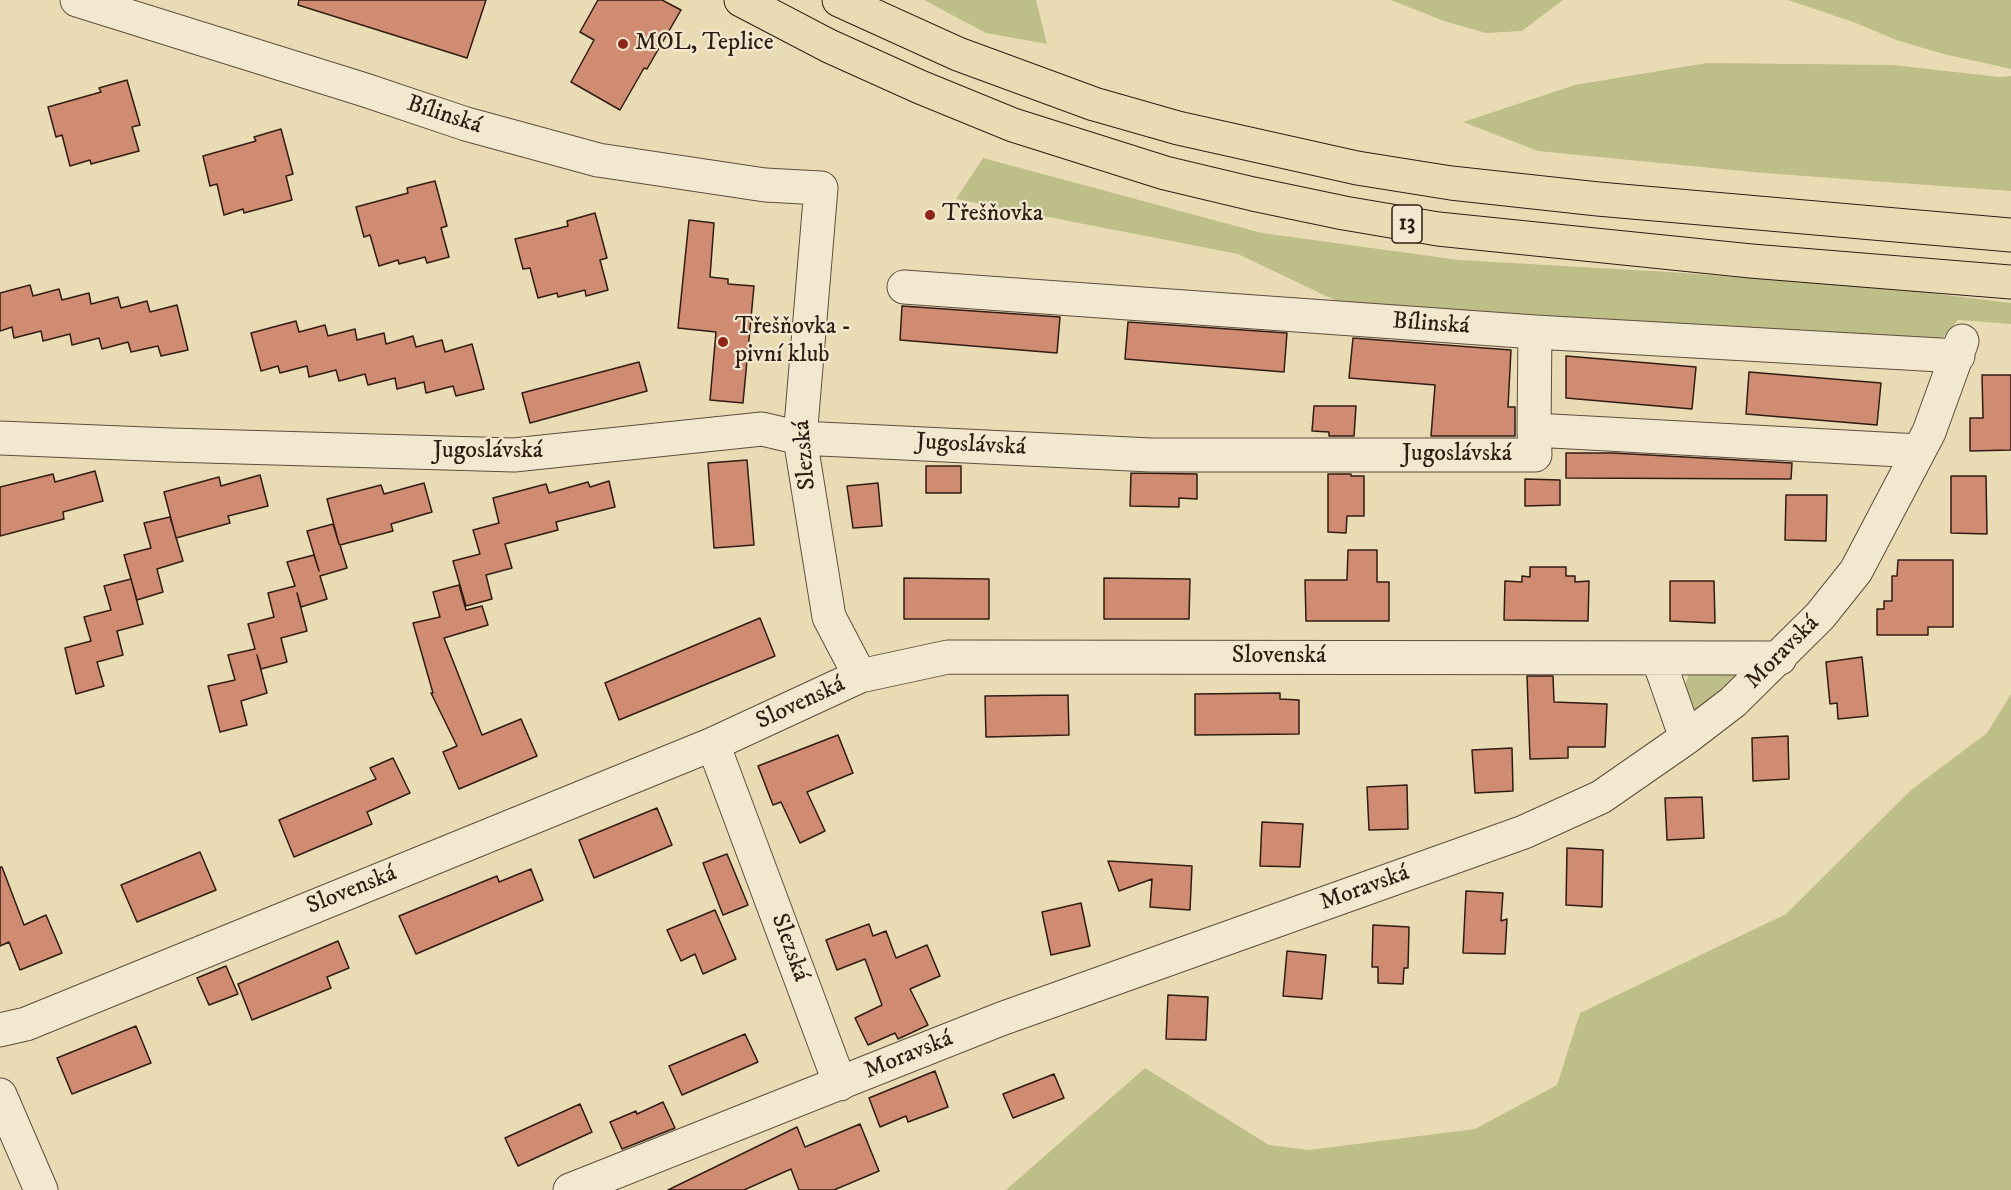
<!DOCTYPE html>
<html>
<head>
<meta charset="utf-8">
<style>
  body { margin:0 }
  canvas { display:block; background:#e9dcb5 }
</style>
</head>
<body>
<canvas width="2011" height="1190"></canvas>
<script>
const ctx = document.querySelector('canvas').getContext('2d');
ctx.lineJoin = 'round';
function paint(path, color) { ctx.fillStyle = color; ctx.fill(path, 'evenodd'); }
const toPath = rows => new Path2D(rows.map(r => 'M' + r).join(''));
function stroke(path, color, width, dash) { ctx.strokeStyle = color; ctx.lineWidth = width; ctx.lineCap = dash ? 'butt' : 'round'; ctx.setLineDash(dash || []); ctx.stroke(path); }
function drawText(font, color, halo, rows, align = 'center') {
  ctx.font = font + ' "IM FELL DW Pica",serif'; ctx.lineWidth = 4.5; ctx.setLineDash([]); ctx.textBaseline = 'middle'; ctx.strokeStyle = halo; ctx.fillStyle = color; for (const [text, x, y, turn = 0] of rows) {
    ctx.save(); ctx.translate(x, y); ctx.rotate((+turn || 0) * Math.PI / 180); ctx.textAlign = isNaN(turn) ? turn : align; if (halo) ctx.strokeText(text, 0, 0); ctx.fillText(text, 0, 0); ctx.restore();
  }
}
paint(toPath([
  [924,0,1036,0,1047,44,986,33],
  [1391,0,1563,0,1522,31,1486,33,1444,21],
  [1788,0,2011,0,2011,69,1944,54,1896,40,1856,23],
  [1707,63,1893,65,1999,77,2011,76,2011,191,1763,173,1538,151,1463,122,1575,85],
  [983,158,1262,233,1459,260,1669,272,1897,289,2011,303,2011,324,1958,320,1933,349,1349,307,1238,254,956,199],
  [1740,672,1704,711,1696,710,1685,701,1684,687,1689,674],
  [2011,694,2011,1190,1006,1190,1145,1068,1269,1145,1309,1150,1475,1129,1557,1085,1580,1013,1786,914,1911,790,1987,733]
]), '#bebe88');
const building = toPath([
  [299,0,486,0,467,58,298,5,299,0],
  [598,0,662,0,681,10,647,69,644,68,620,110,571,82,594,40,580,32,598,0],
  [127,80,140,125,132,127,139,151,91,164,90,160,70,166,62,135,56,137,48,107,101,92,99,88,127,80],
  [281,129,293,174,286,176,292,200,244,213,243,209,224,215,217,184,210,186,203,156,256,141,254,137,281,129],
  [435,181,447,226,441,228,449,257,427,263,425,257,399,264,398,260,379,266,370,235,364,237,356,207,408,193,407,188,435,181],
  [595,213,607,258,600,260,608,290,586,296,585,290,558,297,557,293,538,298,530,268,523,269,515,239,568,226,567,221,595,213],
  [689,220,714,223,710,277,728,279,728,284,754,286,743,403,710,400,716,332,678,328,689,220],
  [30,285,33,296,59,289,62,300,89,293,91,304,118,297,121,308,147,301,150,312,177,305,188,350,161,356,158,346,131,352,128,342,102,349,99,338,72,345,70,334,43,341,41,331,14,338,12,327,0,331,0,293,30,285],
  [902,306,1060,317,1057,353,900,340,902,306],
  [296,321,299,332,325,325,328,336,355,329,357,340,384,333,386,344,413,336,416,347,442,340,445,352,472,344,484,389,456,396,453,386,426,393,424,382,397,389,395,378,368,385,365,374,339,381,336,370,309,377,307,366,280,373,278,366,261,371,251,333,296,321],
  [1128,322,1287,333,1284,372,1125,359,1128,322],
  [1353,338,1511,350,1508,407,1515,407,1515,436,1431,436,1435,385,1349,378,1353,338],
  [1566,356,1696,367,1692,409,1566,398,1566,356],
  [639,362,647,391,530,423,522,393,639,362],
  [1749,372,1881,383,1877,425,1746,414,1749,372],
  [1982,375,2011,375,2011,450,1970,451,1970,418,1983,418,1982,375],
  [1314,406,1356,406,1354,436,1329,436,1329,432,1312,431,1314,406],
  [1566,453,1613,453,1792,463,1791,479,1566,478,1566,453],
  [747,460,754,545,714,548,708,463,747,460],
  [926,466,961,466,961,493,926,493,926,466],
  [95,471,103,501,63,512,64,519,0,536,0,487,53,474,55,482,95,471],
  [1131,473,1197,474,1197,499,1179,498,1179,507,1130,506,1131,473],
  [1328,474,1351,474,1351,476,1364,476,1364,516,1347,516,1346,533,1328,532,1328,474],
  [260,475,268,506,228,516,230,523,176,538,164,492,219,477,221,486,260,475],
  [1951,476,1986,476,1987,534,1951,533,1951,476],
  [1525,479,1560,480,1560,505,1525,506,1525,479],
  [609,481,615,507,556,522,558,530,505,544,512,568,486,575,492,599,466,606,453,561,480,554,473,530,499,523,493,498,546,484,549,493,588,482,590,487,609,481],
  [424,483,432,512,391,524,393,531,340,545,347,568,320,576,327,599,301,607,297,593,307,631,281,638,287,662,261,669,257,655,267,693,241,701,247,725,220,732,208,686,235,680,228,655,255,649,248,624,274,617,268,593,295,586,287,562,314,555,319,571,307,531,333,524,339,544,327,499,381,485,384,494,424,483],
  [878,483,882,526,853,528,847,486,878,483],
  [1786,495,1827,495,1826,541,1785,540,1786,495],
  [170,517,183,561,157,569,163,592,137,600,124,555,151,548,144,523,170,517],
  [1348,550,1377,550,1377,582,1389,582,1389,621,1306,621,1305,580,1347,580,1348,550],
  [1898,560,1953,560,1953,627,1928,627,1928,635,1877,635,1877,609,1884,609,1884,601,1892,601,1892,576,1897,576,1898,560],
  [1530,567,1566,567,1566,576,1575,576,1575,582,1589,581,1588,621,1504,620,1505,581,1522,582,1522,576,1530,577,1530,567],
  [904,578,989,579,989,619,904,619,904,578],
  [1104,578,1190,579,1189,619,1104,619,1104,578],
  [131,579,143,624,117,631,123,655,97,662,104,686,76,694,65,648,91,641,84,617,111,610,104,586,131,579],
  [1670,581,1714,581,1715,623,1670,621,1670,581],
  [459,585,466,610,482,606,488,625,444,638,482,735,521,719,537,756,459,789,443,752,457,746,431,693,433,693,413,623,440,617,433,592,459,585],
  [760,618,775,656,619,720,605,683,760,618],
  [1862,657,1868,716,1838,719,1837,703,1830,704,1826,662,1862,657],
  [1527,676,1553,676,1554,702,1607,704,1605,747,1568,747,1568,758,1530,759,1527,676],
  [1280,693,1280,699,1299,700,1299,734,1195,735,1195,694,1280,693],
  [1068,695,1069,735,986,737,985,696,1068,695],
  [838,735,853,773,807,792,825,831,800,843,781,802,773,805,758,766,838,735],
  [1788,736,1789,779,1753,781,1752,738,1788,736],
  [1512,748,1513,791,1475,793,1472,750,1512,748],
  [393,758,410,793,367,812,372,824,294,857,279,820,376,779,370,768,393,758],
  [1407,785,1408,829,1369,830,1367,787,1407,785],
  [1702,797,1704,838,1667,840,1665,798,1702,797],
  [657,808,672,845,594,878,579,840,657,808],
  [1262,822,1303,824,1300,867,1260,866,1262,822],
  [1567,848,1603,850,1602,907,1566,905,1567,848],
  [200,852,216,890,137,922,121,885,200,852],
  [727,854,748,905,723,915,703,863,727,854],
  [1108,861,1192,866,1190,910,1150,907,1152,879,1119,891,1108,861],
  [0,867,2,867,24,925,46,915,62,953,20,970,9,942,0,946,0,867],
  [531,869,543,900,416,954,399,916,497,876,499,882,531,869],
  [1466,891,1503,893,1501,921,1507,919,1505,954,1463,953,1466,891],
  [1081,903,1090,946,1051,955,1042,912,1081,903],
  [715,910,736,959,703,974,695,954,681,961,667,930,715,910],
  [869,924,873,936,886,931,896,958,927,945,940,976,910,989,928,1025,898,1039,895,1033,868,1045,855,1018,882,1005,865,959,837,970,826,940,869,924],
  [1373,925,1409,927,1408,968,1404,968,1403,984,1378,983,1378,967,1372,967,1373,925],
  [338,941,349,968,327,977,331,988,252,1020,238,984,338,941],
  [1287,951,1326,955,1322,999,1283,996,1287,951],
  [226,966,238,994,209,1005,197,978,226,966],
  [1168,995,1208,997,1206,1040,1166,1039,1168,995],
  [136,1026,151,1063,72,1094,57,1058,136,1026],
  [745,1034,758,1062,682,1095,669,1066,745,1034],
  [935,1071,948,1107,908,1122,906,1116,880,1127,869,1098,935,1071],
  [1054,1074,1064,1098,1013,1118,1003,1094,1054,1074],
  [663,1102,675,1128,622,1149,610,1122,636,1111,637,1114,663,1102],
  [580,1104,592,1132,518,1166,505,1138,580,1104],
  [860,1124,879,1171,834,1190,799,1190,791,1169,744,1190,668,1190,797,1127,805,1147,860,1124]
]);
paint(building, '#d08b73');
stroke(building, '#301c13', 1.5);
const minor = toPath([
  [77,0,365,90,466,124,598,160,765,185,821,188,800,438,829,617,860,676],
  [904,287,1535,332,1958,356],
  [1534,430,1535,332],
  [0,438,171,445,514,455,762,429,800,438,1151,455,1535,455,1534,430,1919,451],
  [1658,658,1686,738],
  [713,744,840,1084],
  [0,1030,26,1024,713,744,860,676,948,657,1780,658],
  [0,1095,41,1190],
  [570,1190,1001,1019,1524,832,1601,797,1686,738,1733,702,1820,616,1856,571,1929,432,1962,341]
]);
const trunk = toPath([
  [741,0,829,46,920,87,1013,125,1165,173,1253,194,1344,213,1438,229,1751,261,2011,282],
  [839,0,958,54,1094,104,1178,128,1357,168,1451,183,1598,199,2011,235]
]);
stroke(minor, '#5e4c3c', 35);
stroke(trunk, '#301c13', 35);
stroke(minor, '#f1e8cf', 33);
stroke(trunk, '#e9dcb5', 33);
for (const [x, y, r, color] of [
  [623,44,6,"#8f2418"],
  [930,215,6,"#8f2418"],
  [723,342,6,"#8f2418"]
]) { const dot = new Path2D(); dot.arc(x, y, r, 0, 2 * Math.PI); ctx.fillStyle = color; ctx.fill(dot); stroke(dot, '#f1e8cf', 2); }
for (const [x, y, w] of [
  [1407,224,30]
]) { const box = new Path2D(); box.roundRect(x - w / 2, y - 19, w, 38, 4.5); ctx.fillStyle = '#f1e8cf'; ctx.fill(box); stroke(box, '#301c13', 1.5); }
drawText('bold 22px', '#301c13', null, [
  ["13",1407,224]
]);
drawText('24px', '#301c13', '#f1e8cf', [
  ["MOL, Teplice",635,44],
  ["Třešňovka",942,215],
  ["Třešňovka -",735,328],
  ["pivní klub",735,356]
], 'left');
drawText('24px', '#301c13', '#f1e8cf', [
  ["Bílinská",444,116,18],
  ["Bílinská",1431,325,4],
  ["Jugoslávská",971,446,3],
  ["Jugoslávská",488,452],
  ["Slezská",806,455,-95],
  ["Jugoslávská",1457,455],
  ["Moravská",1783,653,-45],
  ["Slovenská",1279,657],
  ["Slovenská",801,704,-25],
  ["Moravská",1365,889,-20],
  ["Slovenská",352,891,-22],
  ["Slezská",789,948,70],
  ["Moravská",909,1056,-22]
]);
</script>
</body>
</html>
